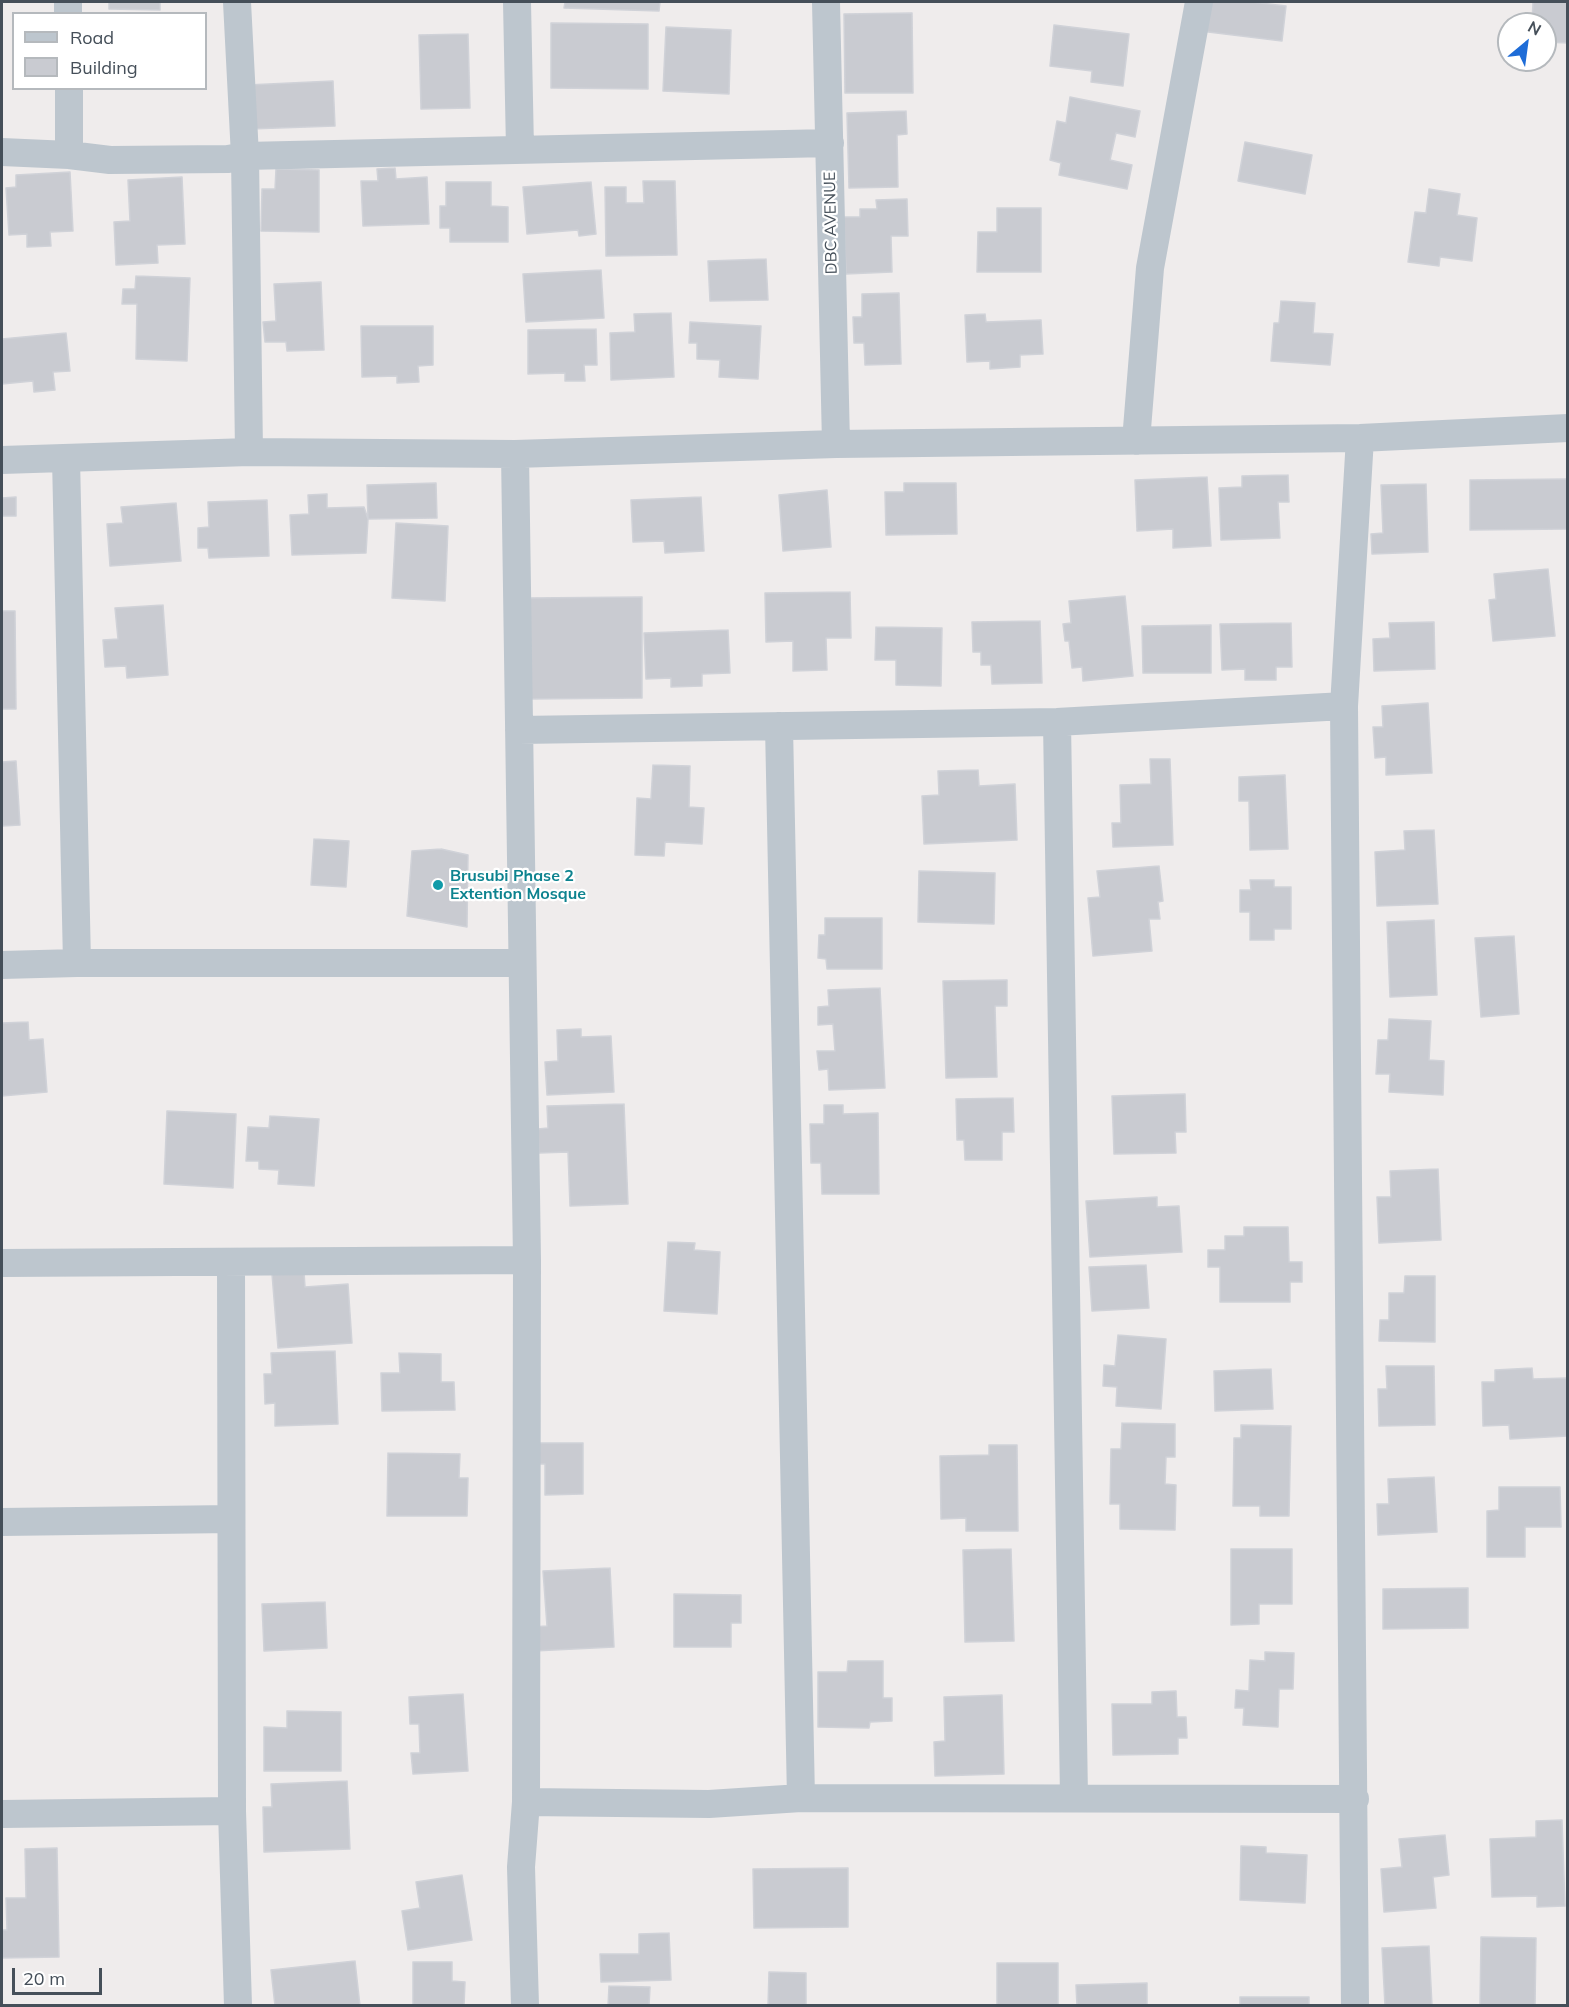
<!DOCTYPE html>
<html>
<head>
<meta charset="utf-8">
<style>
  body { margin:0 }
  #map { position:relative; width:1569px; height:2007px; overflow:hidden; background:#efecec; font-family:Mulish,sans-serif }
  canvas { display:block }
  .frame { position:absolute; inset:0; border:3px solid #454f59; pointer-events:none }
  .legend { position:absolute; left:12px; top:12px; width:195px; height:78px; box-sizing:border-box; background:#fff; border:2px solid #b5b9bd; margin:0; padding:8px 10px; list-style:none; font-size:18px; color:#454f59 }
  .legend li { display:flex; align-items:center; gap:12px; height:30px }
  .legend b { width:30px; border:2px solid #b5b9bd }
  .north { position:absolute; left:1497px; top:12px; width:60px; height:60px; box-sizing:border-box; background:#fff; border:2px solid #b5b9bd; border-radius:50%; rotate:29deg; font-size:16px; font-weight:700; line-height:24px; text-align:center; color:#454f59 }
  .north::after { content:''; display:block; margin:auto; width:21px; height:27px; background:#1e6cd7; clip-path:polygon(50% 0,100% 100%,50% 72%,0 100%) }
  .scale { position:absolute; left:12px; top:1968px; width:90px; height:27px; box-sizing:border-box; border:3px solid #454f59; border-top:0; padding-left:8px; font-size:18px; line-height:21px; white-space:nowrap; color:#454f59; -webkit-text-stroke:4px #fff; paint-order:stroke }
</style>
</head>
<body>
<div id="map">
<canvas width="1569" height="2007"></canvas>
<div class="frame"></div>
<ul class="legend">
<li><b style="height:8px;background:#bdc6ce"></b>Road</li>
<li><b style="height:16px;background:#c9cbd1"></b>Building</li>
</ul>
<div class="north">N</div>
<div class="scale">20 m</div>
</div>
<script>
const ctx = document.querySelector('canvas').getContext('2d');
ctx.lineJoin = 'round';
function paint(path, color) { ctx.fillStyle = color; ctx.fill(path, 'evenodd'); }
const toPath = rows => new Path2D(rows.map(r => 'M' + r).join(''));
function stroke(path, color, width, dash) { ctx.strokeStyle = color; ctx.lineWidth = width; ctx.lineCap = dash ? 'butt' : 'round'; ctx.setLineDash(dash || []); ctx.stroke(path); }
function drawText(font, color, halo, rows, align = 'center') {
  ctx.font = font + ' Mulish,sans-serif'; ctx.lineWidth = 4.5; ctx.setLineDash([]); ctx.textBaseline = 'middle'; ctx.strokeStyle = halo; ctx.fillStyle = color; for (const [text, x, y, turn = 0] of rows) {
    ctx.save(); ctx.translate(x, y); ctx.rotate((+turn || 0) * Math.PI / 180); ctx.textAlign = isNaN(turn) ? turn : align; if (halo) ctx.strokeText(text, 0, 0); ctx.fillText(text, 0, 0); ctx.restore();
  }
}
const building = toPath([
  [109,2,160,2,160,10,109,9,109,2],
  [565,2,660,2,659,11,564,8,565,2],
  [1204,2,1252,2,1286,6,1282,41,1200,31,1204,2],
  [1533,2,1568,2,1568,43,1545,42,1545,24,1532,24,1533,2],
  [912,13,913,93,845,93,844,14,912,13],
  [551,23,648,24,648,89,551,88,551,23],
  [1054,25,1129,34,1123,86,1091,82,1092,71,1050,66,1054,25],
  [666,27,731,30,729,94,663,91,666,27],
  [468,34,470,108,421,109,419,35,468,34],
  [333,81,335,126,250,129,247,85,333,81],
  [1070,97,1140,111,1135,137,1116,133,1110,160,1132,165,1127,189,1059,175,1061,163,1050,160,1057,121,1066,123,1070,97],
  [906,111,907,134,897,135,898,187,849,188,847,113,906,111],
  [1245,142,1312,155,1305,194,1238,181,1245,142],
  [395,168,396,179,427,177,429,224,363,226,361,181,378,181,377,169,395,168],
  [276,169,319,170,319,232,261,231,262,189,275,189,276,169],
  [70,172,73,231,50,232,51,246,27,247,27,234,9,235,6,188,16,187,16,175,70,172],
  [182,177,185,244,157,245,158,263,116,265,114,222,130,221,128,180,182,177],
  [643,181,675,181,677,255,606,256,605,187,626,187,626,203,644,203,643,181],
  [446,182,491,182,491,206,508,207,508,242,450,242,450,228,440,228,440,206,446,206,446,182],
  [591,182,596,234,579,236,578,230,527,234,523,187,591,182],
  [1429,189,1460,194,1457,215,1477,218,1472,261,1440,257,1439,266,1408,262,1415,212,1426,213,1429,189],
  [907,199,908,236,891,236,892,272,846,274,844,217,860,217,860,209,877,209,876,200,907,199],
  [997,208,1041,208,1041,272,977,272,978,232,997,232,997,208],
  [766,259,768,300,710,301,708,261,766,259],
  [601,270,604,318,526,322,523,274,601,270],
  [136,276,190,278,187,361,136,359,137,304,122,304,123,289,135,289,136,276],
  [321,282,324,350,287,351,286,342,265,342,263,322,276,321,274,284,321,282],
  [899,293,901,364,865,365,864,343,854,343,853,317,862,317,862,294,899,293],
  [1281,301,1315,303,1313,333,1333,334,1330,365,1271,361,1274,323,1279,323,1281,301],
  [671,313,674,377,611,380,610,333,635,332,634,314,671,313],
  [985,314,986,322,1041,320,1043,354,1020,355,1020,367,990,369,990,361,967,362,965,315,985,314],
  [690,322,761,326,758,379,719,377,720,360,697,359,697,343,689,343,690,322],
  [361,326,433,326,433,365,418,366,419,382,397,383,397,376,362,377,361,326],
  [596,329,597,365,584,365,585,381,565,381,565,373,528,374,528,330,596,329],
  [66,333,70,371,53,372,55,390,34,392,33,381,2,384,2,339,66,333],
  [1288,475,1289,502,1278,502,1280,538,1221,540,1219,488,1242,487,1242,476,1288,475],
  [1207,477,1211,546,1173,548,1173,529,1137,531,1135,480,1207,477],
  [1568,479,1568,529,1470,530,1470,480,1568,479],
  [436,483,437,518,368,519,367,485,436,483],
  [904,483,956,483,957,534,886,535,885,492,904,492,904,483],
  [1426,484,1428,552,1372,554,1371,534,1383,533,1381,485,1426,484],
  [827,490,831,547,783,551,779,495,827,490],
  [327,494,327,508,364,507,368,519,366,553,292,555,290,515,309,514,308,495,327,494],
  [16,497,16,516,2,516,2,498,16,497],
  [701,497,704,551,665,553,664,541,633,542,631,500,701,497],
  [267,500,269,556,209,558,208,548,198,548,198,528,209,527,208,502,267,500],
  [176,503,181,561,110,566,107,524,123,523,121,507,176,503],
  [396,523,448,526,445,601,392,598,396,523],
  [1548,569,1555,636,1493,641,1489,600,1496,599,1494,574,1548,569],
  [850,592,851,638,826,638,827,670,793,671,793,641,766,642,765,593,850,592],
  [1125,596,1133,676,1083,681,1082,667,1072,668,1069,641,1065,641,1063,624,1071,623,1069,601,1125,596],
  [642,597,642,698,529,699,528,598,642,597],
  [163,605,168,675,127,678,126,666,105,667,103,640,118,639,115,608,163,605],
  [2,611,15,611,16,709,2,709,2,611],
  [1040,621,1042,683,992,684,991,665,981,665,981,652,973,652,972,622,1040,621],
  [1434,622,1435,669,1374,671,1373,639,1390,638,1389,623,1434,622],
  [1291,623,1292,667,1276,667,1276,680,1245,680,1245,669,1222,670,1220,624,1291,623],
  [1211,625,1211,673,1143,673,1142,626,1211,625],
  [876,627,942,628,941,686,896,685,896,660,875,660,876,627],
  [728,630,730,673,702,674,702,686,671,687,671,678,646,679,644,633,728,630],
  [1428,703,1432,773,1386,775,1386,757,1375,758,1373,727,1383,727,1382,706,1428,703],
  [1150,759,1170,759,1173,845,1113,847,1112,823,1121,823,1120,785,1151,784,1150,759],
  [16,761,20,825,2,826,2,762,16,761],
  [653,765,690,766,689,807,704,808,702,844,665,842,664,856,635,855,637,798,651,799,653,765],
  [978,770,979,786,1015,784,1017,840,924,844,922,796,939,795,938,771,978,770],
  [1285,775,1288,849,1250,850,1249,801,1239,801,1239,777,1285,775],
  [1434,830,1438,904,1377,906,1375,852,1405,850,1404,831,1434,830],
  [314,839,349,841,346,887,311,885,314,839],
  [441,849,468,855,467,927,407,916,412,851,441,849],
  [1159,866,1163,901,1158,902,1160,919,1149,919,1152,951,1093,956,1088,898,1100,897,1097,871,1159,866],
  [919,871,995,873,994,924,918,922,919,871],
  [1250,880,1274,880,1274,887,1291,887,1291,929,1274,929,1274,940,1250,940,1250,912,1240,912,1240,890,1251,890,1250,880],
  [825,918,882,918,882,969,827,969,826,959,818,958,819,935,825,935,825,918],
  [1434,920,1437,995,1390,997,1387,922,1434,920],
  [1514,936,1519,1014,1481,1017,1475,938,1514,936],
  [1007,980,1007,1006,995,1006,997,1077,946,1078,943,981,1007,980],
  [880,988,885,1088,829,1090,828,1069,819,1070,817,1051,835,1051,833,1024,818,1025,818,1007,829,1006,828,990,880,988],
  [1389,1019,1431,1021,1429,1060,1444,1061,1443,1095,1389,1092,1390,1074,1376,1074,1378,1040,1388,1040,1389,1019],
  [28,1022,29,1040,43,1039,47,1092,2,1096,2,1023,28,1022],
  [581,1029,581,1037,611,1036,614,1092,547,1095,545,1062,558,1061,557,1030,581,1029],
  [1185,1094,1186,1132,1175,1132,1176,1153,1114,1154,1112,1096,1185,1094],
  [1013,1098,1014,1132,1002,1132,1002,1160,965,1160,964,1140,957,1140,956,1099,1013,1098],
  [624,1104,628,1204,570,1206,568,1152,539,1153,538,1129,548,1128,547,1106,624,1104],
  [824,1105,843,1105,843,1114,878,1113,879,1194,822,1194,821,1163,811,1163,810,1124,824,1124,824,1105],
  [167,1111,236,1114,233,1188,164,1184,167,1111],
  [270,1116,319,1119,314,1186,278,1184,279,1170,259,1169,259,1161,246,1161,248,1127,269,1128,270,1116],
  [1438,1169,1441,1240,1379,1243,1377,1197,1391,1197,1390,1171,1438,1169],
  [1157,1197,1157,1207,1179,1206,1182,1252,1090,1257,1086,1201,1157,1197],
  [1244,1227,1288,1227,1289,1262,1302,1262,1302,1282,1290,1282,1290,1302,1220,1302,1220,1267,1208,1267,1208,1250,1225,1250,1225,1236,1244,1236,1244,1227],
  [668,1242,695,1243,694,1250,720,1252,717,1314,664,1311,668,1242],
  [1146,1265,1149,1308,1092,1311,1089,1267,1146,1265],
  [304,1272,305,1287,348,1284,352,1343,278,1348,272,1274,304,1272],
  [1405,1276,1435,1276,1435,1342,1379,1341,1380,1320,1389,1320,1389,1293,1404,1293,1405,1276],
  [1118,1335,1166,1339,1161,1409,1116,1406,1117,1387,1103,1386,1104,1365,1115,1366,1118,1335],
  [335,1351,338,1424,275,1426,275,1403,265,1404,264,1374,272,1374,271,1353,335,1351],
  [399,1353,441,1354,441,1382,454,1382,455,1410,382,1411,381,1373,400,1373,399,1353],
  [1386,1366,1434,1366,1435,1425,1379,1426,1378,1389,1387,1389,1386,1366],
  [1532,1368,1533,1379,1567,1378,1568,1436,1510,1439,1509,1425,1483,1426,1482,1382,1495,1382,1495,1370,1532,1368],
  [1271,1369,1273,1409,1215,1411,1214,1371,1271,1369],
  [1122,1423,1175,1424,1175,1457,1166,1457,1165,1484,1176,1485,1175,1530,1120,1529,1120,1504,1110,1504,1111,1449,1121,1449,1122,1423],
  [1241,1425,1291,1426,1289,1516,1260,1516,1260,1506,1233,1506,1234,1438,1241,1438,1241,1425],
  [534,1443,583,1443,583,1494,545,1495,545,1464,535,1464,534,1443],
  [989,1445,1017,1445,1018,1531,966,1531,966,1518,941,1519,940,1456,989,1455,989,1445],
  [388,1453,460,1454,459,1478,468,1478,467,1516,387,1516,388,1453],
  [1434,1477,1437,1532,1378,1535,1377,1504,1389,1504,1388,1479,1434,1477],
  [1499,1487,1560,1487,1561,1527,1525,1527,1525,1557,1487,1557,1487,1511,1499,1510,1499,1487],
  [1011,1549,1014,1641,965,1642,963,1550,1011,1549],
  [1231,1549,1292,1549,1292,1604,1259,1604,1259,1624,1231,1625,1231,1549],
  [610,1568,614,1647,534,1651,532,1627,547,1626,543,1571,610,1568],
  [1468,1588,1468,1628,1383,1629,1383,1589,1468,1588],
  [674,1594,741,1595,741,1623,731,1623,731,1647,674,1647,674,1594],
  [325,1602,327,1648,264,1651,262,1604,325,1602],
  [1265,1652,1294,1653,1293,1689,1279,1689,1278,1727,1243,1725,1244,1708,1235,1708,1236,1690,1249,1691,1250,1660,1265,1661,1265,1652],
  [848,1661,883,1661,883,1698,892,1698,892,1721,870,1722,869,1728,818,1727,818,1672,847,1672,848,1661],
  [1176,1691,1177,1717,1186,1717,1187,1738,1178,1738,1178,1754,1113,1755,1112,1704,1152,1704,1152,1692,1176,1691],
  [463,1694,468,1771,413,1774,411,1753,420,1753,419,1724,410,1724,409,1697,463,1694],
  [1002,1695,1004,1774,935,1776,934,1742,945,1741,944,1697,1002,1695],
  [287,1711,341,1712,341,1771,264,1771,264,1727,287,1728,287,1711],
  [347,1781,350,1849,264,1852,263,1807,272,1807,271,1784,347,1781],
  [1562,1820,1565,1906,1537,1907,1537,1896,1492,1897,1490,1839,1536,1837,1536,1821,1562,1820],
  [1445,1835,1449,1875,1433,1877,1436,1908,1384,1912,1381,1869,1402,1867,1399,1839,1445,1835],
  [1241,1846,1266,1847,1266,1853,1307,1855,1305,1903,1240,1900,1241,1846],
  [57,1848,59,1957,2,1958,2,1930,7,1930,6,1898,26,1898,25,1849,57,1848],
  [848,1868,848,1927,754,1928,753,1869,848,1868],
  [462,1875,472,1940,408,1950,402,1911,420,1908,416,1882,462,1875],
  [669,1933,671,1980,601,1982,600,1954,639,1954,639,1934,669,1933],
  [1481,1937,1536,1938,1535,2006,1480,2006,1481,1937],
  [1429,1946,1432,2006,1385,2006,1382,1948,1429,1946],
  [355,1961,360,2006,275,2006,271,1970,355,1961],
  [413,1962,452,1962,452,1981,465,1982,464,2006,413,2006,413,1962],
  [997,1963,1058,1963,1058,2006,997,2006,997,1963],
  [769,1972,806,1973,806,2006,768,2006,769,1972],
  [1147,1983,1147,2006,1077,2006,1076,1985,1147,1983],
  [609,1986,650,1987,649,2006,608,2006,609,1986],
  [1240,1997,1309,1997,1309,2006,1240,2006,1240,1997]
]);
paint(building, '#c9cbd1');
stroke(building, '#d0d2d8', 1.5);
stroke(toPath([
  [68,2,68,14],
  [237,2,245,156,249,452],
  [517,2,520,149],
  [826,2,836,444],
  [69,88,69,155],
  [2,152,69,155,110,160,228,159,245,156,830,143],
  [1136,441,1150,268,1199,2],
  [515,454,527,1260,526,1802,521,1867,525,2006],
  [66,458,77,963],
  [2,460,249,452,515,454,836,444,1360,438,1568,428],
  [1057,722,1074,1797],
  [779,726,801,1798],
  [519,730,1057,722,1344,706],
  [2,965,77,963,521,963],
  [231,1262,232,1811,238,2006],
  [2,1263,527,1260],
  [2,1522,231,1519],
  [526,1802,709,1804,801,1798,1355,1799],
  [2,1814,232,1811],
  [1355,2006,1344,706,1360,438]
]), '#bdc6ce', 28);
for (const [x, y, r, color] of [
  [438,885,6,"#0f9aa8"]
]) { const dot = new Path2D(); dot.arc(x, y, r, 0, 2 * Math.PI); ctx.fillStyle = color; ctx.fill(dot); stroke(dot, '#fff', 2); }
drawText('16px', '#454f59', '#fff', [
  ["DBC AVENUE",831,223,-91]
]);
drawText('bold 16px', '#0d838f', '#fff', [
  ["Brusubi Phase 2",450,876],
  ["Extention Mosque",450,894]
], 'left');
</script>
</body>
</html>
